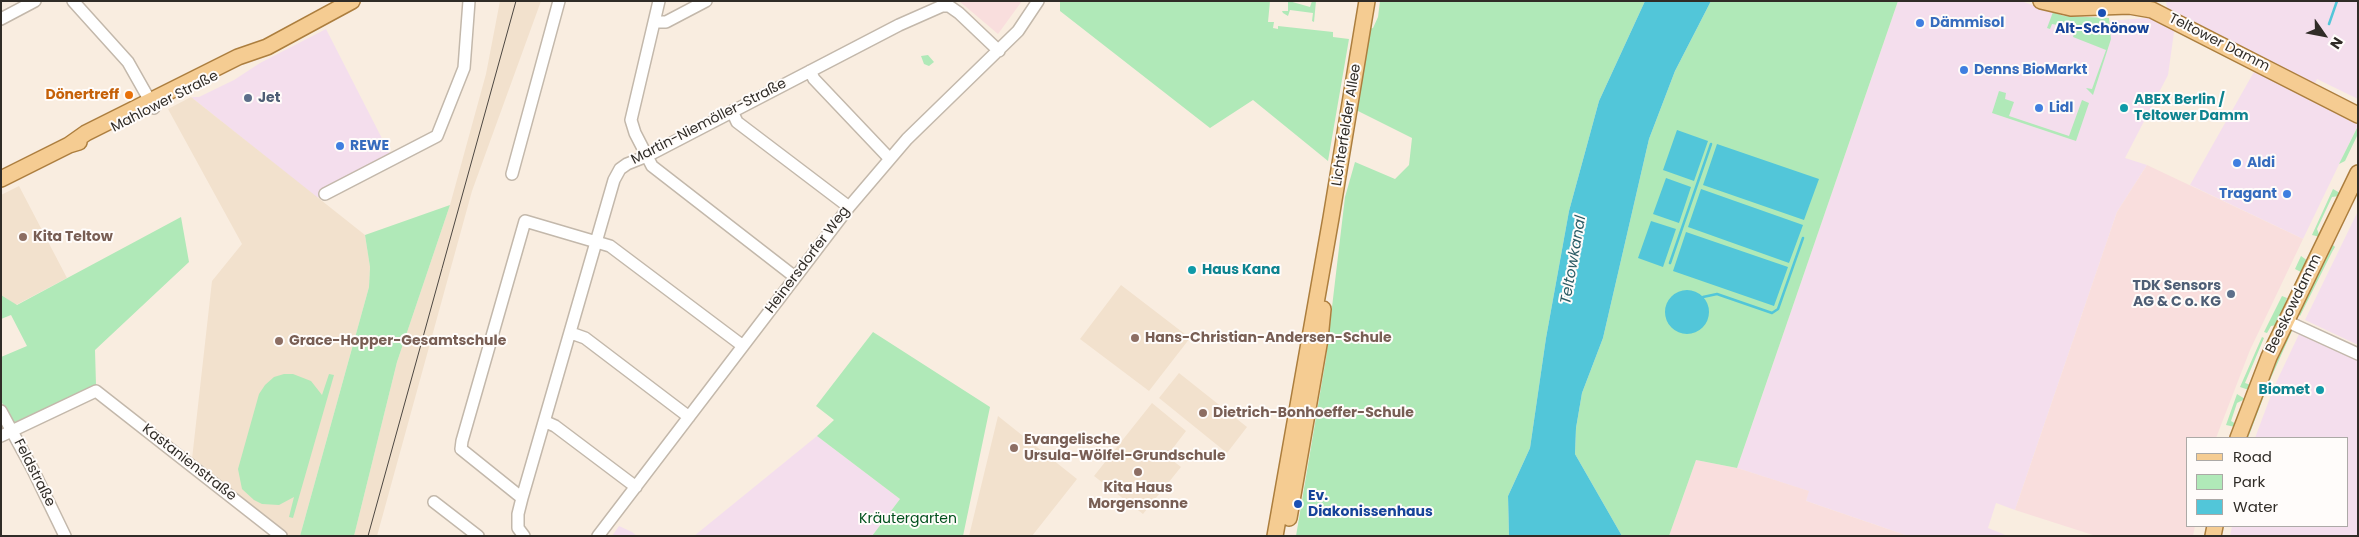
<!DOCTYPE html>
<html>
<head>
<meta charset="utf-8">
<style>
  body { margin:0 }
  #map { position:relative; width:2359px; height:537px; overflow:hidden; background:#f9ede0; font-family:Poppins,sans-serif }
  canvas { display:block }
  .frame { position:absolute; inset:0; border:2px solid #302c27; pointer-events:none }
  .legend { position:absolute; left:2186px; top:437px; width:162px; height:90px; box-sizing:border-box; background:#fffcfa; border:1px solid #aca9a6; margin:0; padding:6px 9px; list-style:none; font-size:15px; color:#302c27 }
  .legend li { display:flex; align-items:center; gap:10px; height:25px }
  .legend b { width:25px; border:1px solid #aca9a6 }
  .north { position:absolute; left:2299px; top:10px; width:50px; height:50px; -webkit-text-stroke:4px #fffcfa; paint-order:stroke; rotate:123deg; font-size:14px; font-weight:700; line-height:20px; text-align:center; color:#302c27 }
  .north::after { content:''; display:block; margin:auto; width:18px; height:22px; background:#302c27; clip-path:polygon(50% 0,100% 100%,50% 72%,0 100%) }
</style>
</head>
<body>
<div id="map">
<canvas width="2359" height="537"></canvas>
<div class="frame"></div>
<ul class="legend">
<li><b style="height:6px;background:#f5cc92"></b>Road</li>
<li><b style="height:14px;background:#b0e9b8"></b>Park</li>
<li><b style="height:14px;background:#52c6d9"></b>Water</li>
</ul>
<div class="north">N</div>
</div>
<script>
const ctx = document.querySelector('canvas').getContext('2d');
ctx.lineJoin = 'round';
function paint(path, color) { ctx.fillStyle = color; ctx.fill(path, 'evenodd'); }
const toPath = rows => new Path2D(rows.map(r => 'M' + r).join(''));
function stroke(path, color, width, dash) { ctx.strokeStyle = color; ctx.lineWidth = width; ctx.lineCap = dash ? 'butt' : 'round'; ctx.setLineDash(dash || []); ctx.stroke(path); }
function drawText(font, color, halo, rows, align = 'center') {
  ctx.font = font + ' Poppins,sans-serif'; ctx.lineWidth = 4; ctx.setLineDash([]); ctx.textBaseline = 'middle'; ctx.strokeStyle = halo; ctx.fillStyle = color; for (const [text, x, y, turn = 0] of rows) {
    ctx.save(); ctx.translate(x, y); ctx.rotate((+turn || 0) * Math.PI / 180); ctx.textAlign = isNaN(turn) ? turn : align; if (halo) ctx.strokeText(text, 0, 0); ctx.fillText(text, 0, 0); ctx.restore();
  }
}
paint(toPath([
  [1898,1,2021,1,2064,16,2109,21,2158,17,2175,25,2168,75,2125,158,2147,165,2117,212,2015,510,1996,503,1988,528,2008,536,1908,536,1806,501,1808,491,1737,468],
  [2166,1,2358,1,2358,99,2317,79,2315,84,2196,24,2167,8],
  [326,29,393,160,317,198,191,97,199,97,234,80,260,63],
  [2255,70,2358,125,2303,239,2190,185],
  [2358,211,2358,345,2305,320],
  [2300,332,2358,360,2358,536,2230,536,2232,526,2348,526,2348,438,2255,438,2274,387],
  [817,436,900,499,872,536,694,536],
  [619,526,632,532,637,536,612,536]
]), '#f4deed');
paint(toPath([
  [959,1,1022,1,998,34],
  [2147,165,2303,239,2250,350,2216,438,2188,438,2188,526,2195,526,2193,536,2096,536,2015,510,2117,212],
  [1696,460,1737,468,1809,491,1806,501,1908,536,1669,536]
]), '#f9dedd');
paint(toPath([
  [500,1,541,1,472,191,377,536,354,536,397,362,450,205,486,74],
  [191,97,365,235,370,267,369,287,300,536,286,536,192,459,212,281,242,244,168,109],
  [19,186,67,278,16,305,1,295,1,195],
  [1121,285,1190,338,1149,391,1080,339],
  [1179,373,1247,427,1227,453,1159,398],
  [1152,403,1186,431,1167,456,1181,467,1143,514,1094,476],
  [998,416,1077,479,1032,536,969,536]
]), '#f2e1cd');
paint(toPath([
  [1060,1,1270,1,1268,22,1274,22,1273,28,1278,29,1278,26,1333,32,1333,37,1349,39,1328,161,1253,100,1210,128,1060,11],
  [1286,1,1289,1,1310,7,1312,1,1316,1,1314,22,1312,21,1313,13,1290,10,1288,16,1283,13,1282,11,1288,11,1288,2],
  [1380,1,1645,1,1599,101,1569,211,1546,338,1530,448,1508,496,1509,536,1296,536,1326,358,1345,197,1355,162,1395,179,1409,165,1412,138,1356,110,1369,29,1373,28,1378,17],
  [1711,1,1898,1,1737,468,1696,460,1669,536,1622,536,1575,454,1576,428,1582,393,1603,338,1649,139,1675,71],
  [2053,12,2064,16,2109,18,2111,39,2093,95,2086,88,2092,89,2106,50,2073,37,2075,31,2061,26,2059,32,2056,31,2058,25,2052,24,2050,29,2047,28],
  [928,55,934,62,929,66,924,64,921,56],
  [1999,91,2006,93,2005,99,2014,102,2009,116,2069,136,2082,100,2089,103,2076,141,1992,113],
  [2358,126,2357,136,2345,161,2339,164],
  [2333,189,2340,193,2339,196,2332,197,2317,229,2320,237,2312,235],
  [450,205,397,362,354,536,300,536,369,287,370,267,365,235],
  [181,217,189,262,95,350,96,385,13,423,1,401,1,357,27,346,11,315,1,319,1,295,17,305],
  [2333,245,2335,247,2332,252,2300,316,2297,312,2301,310,2318,275,2317,270],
  [2301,256,2308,261,2301,272,2295,269],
  [2282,296,2287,298,2278,325,2271,326,2267,333,2264,332],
  [2292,331,2270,380,2248,438,2243,438,2248,436,2266,386,2286,340,2285,336,2287,332],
  [873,332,990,407,963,536,872,536,900,499,817,436,834,420,816,406],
  [2262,337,2264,338,2245,383,2251,385,2249,390,2240,387],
  [284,374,293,374,311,381,322,395,329,374,334,375,293,518,289,517,294,497,279,505,262,504,254,500,242,489,238,469,259,394,265,385,274,377],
  [2237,394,2245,399,2237,403,2231,421,2236,424,2235,427,2226,425]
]), '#b0e9b8');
paint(toPath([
  [1645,1,1711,1,1675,71,1649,139,1603,338,1582,393,1576,428,1575,454,1622,536,1509,536,1508,496,1530,448,1546,338,1569,211,1599,101],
  [1677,130,1708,141,1694,181,1663,170],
  [1717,144,1819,179,1804,220,1703,185],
  [1666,178,1691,187,1679,223,1653,214],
  [1701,189,1803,225,1789,263,1688,227],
  [1651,221,1676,229,1663,267,1638,258],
  [1686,232,1788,267,1774,306,1673,271],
  '1665 312a22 22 0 1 1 44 0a22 22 0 1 1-44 0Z'
]), '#52c6d9');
stroke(toPath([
  [2329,24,2337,1],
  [1670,263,1711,144],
  [1703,297,1717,294,1772,313,1778,309,1803,238]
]), '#52c6d9', 2.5);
const minor = toPath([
  [73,1,128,62,154,108],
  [659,1,631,120,635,133,652,166,795,277],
  [1,19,35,1],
  [654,22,666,22,706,1],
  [810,71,814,79,889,158],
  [732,111,737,122,849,207],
  [512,174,559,1],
  [325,194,437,136,464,68,469,1],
  [2286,321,2358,354],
  [571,333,585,338,689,417],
  [1,411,33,470,65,536],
  [546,422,555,426,636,487],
  [1,436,96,391,281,536],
  [522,498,461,449,462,441,525,221,610,246,743,346],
  [434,502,478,536],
  [524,536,518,528,518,514,522,498,614,180,620,169,627,164,647,156,899,25,942,6,949,6,959,13,999,51],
  [598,536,849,207,907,139,1018,31,1038,1]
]);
const major = toPath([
  [2041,1,2071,8,2129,6,2152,10,2358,115],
  [69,145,86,133,238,57,267,47,352,1],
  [1,179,69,145,79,142],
  [2238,438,2269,357,2358,173],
  [1289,518,1320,339,1323,309],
  [1275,536,1331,218,1367,1],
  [2213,536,2215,526]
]);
stroke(minor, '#c3b8ab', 14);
stroke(major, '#ac7e3e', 18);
stroke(minor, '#fff', 11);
stroke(major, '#f5cc92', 15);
stroke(toPath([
  [368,536,516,1]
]), '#4d4741', 1);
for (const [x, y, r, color] of [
  [2102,13,5,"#1a4fb4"],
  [1920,23,5,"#3f7fe0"],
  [1964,70,5,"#3f7fe0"],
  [129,95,5,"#e8710a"],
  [248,98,5,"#5c6f8a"],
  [2039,108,5,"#3f7fe0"],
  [2124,108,5,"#0f9aa8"],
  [340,146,5,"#3f7fe0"],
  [2237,163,5,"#3f7fe0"],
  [2287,194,5,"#3f7fe0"],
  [23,237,5,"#8d6e63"],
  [1192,270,5,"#0f9aa8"],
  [2231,294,5,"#5c6f8a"],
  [1135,338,5,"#8d6e63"],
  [279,341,5,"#8d6e63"],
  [2320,390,5,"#0f9aa8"],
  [1203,413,5,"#8d6e63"],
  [1014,448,5,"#8d6e63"],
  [1138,472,5,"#8d6e63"],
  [1298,504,5,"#1a4fb4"]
]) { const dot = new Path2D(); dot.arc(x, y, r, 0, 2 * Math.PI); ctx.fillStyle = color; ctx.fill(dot); stroke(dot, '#fffcfa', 2); }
drawText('bold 14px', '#366cbe', '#fffcfa', [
  ["Dämmisol",1930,23],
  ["Denns BioMarkt",1974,70],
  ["Lidl",2049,108],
  ["REWE",350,146],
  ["Aldi",2247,163],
  ["Tragant",2277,194,"right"]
], 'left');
drawText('bold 14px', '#164399', '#fffcfa', [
  ["Alt-Schönow",2102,29],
  ["Ev.",1308,496,"left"],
  ["Diakonissenhaus",1308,512,"left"]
]);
drawText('14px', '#302c27', '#fffcfa', [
  ["Teltower Damm",2219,43,27],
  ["Mahlower Straße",165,102,-27],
  ["Martin-Niemöller-Straße",709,122,-27],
  ["Lichterfelder Allee",1347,125,-81],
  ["Heinersdorfer Weg",808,260,-53],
  ["Beeskowdamm",2294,304,-64],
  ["Kastanienstraße",189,463,38],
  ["Feldstraße",34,473,63]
]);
drawText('bold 14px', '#c56008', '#fffcfa', [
  ["Dönertreff",119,95]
], 'right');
drawText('bold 14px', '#4e5e75', '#fffcfa', [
  ["Jet",258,98],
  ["TDK Sensors",2221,286,"right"],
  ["AG & C o. KG",2221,302,"right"]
], 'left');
drawText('bold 14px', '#0d838f', '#fffcfa', [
  ["ABEX Berlin /",2134,100],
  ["Teltower Damm",2134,116],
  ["Haus Kana",1202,270],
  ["Biomet",2310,390,"right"]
], 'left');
drawText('bold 14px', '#785e54', '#fffcfa', [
  ["Kita Teltow",33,237],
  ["Hans-Christian-Andersen-Schule",1145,338],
  ["Grace-Hopper-Gesamtschule",289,341],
  ["Dietrich-Bonhoeffer-Schule",1213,413],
  ["Evangelische",1024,440],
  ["Ursula-Wölfel-Grundschule",1024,456],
  ["Kita Haus",1138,488,"center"],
  ["Morgensonne",1138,504,"center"]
], 'left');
drawText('14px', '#00501c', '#fffcfa', [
  ["Kräutergarten",908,519]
]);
drawText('italic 15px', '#2b5c65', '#fffcfa', [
  ["Teltowkanal",1574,260,-80]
]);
</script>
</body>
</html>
